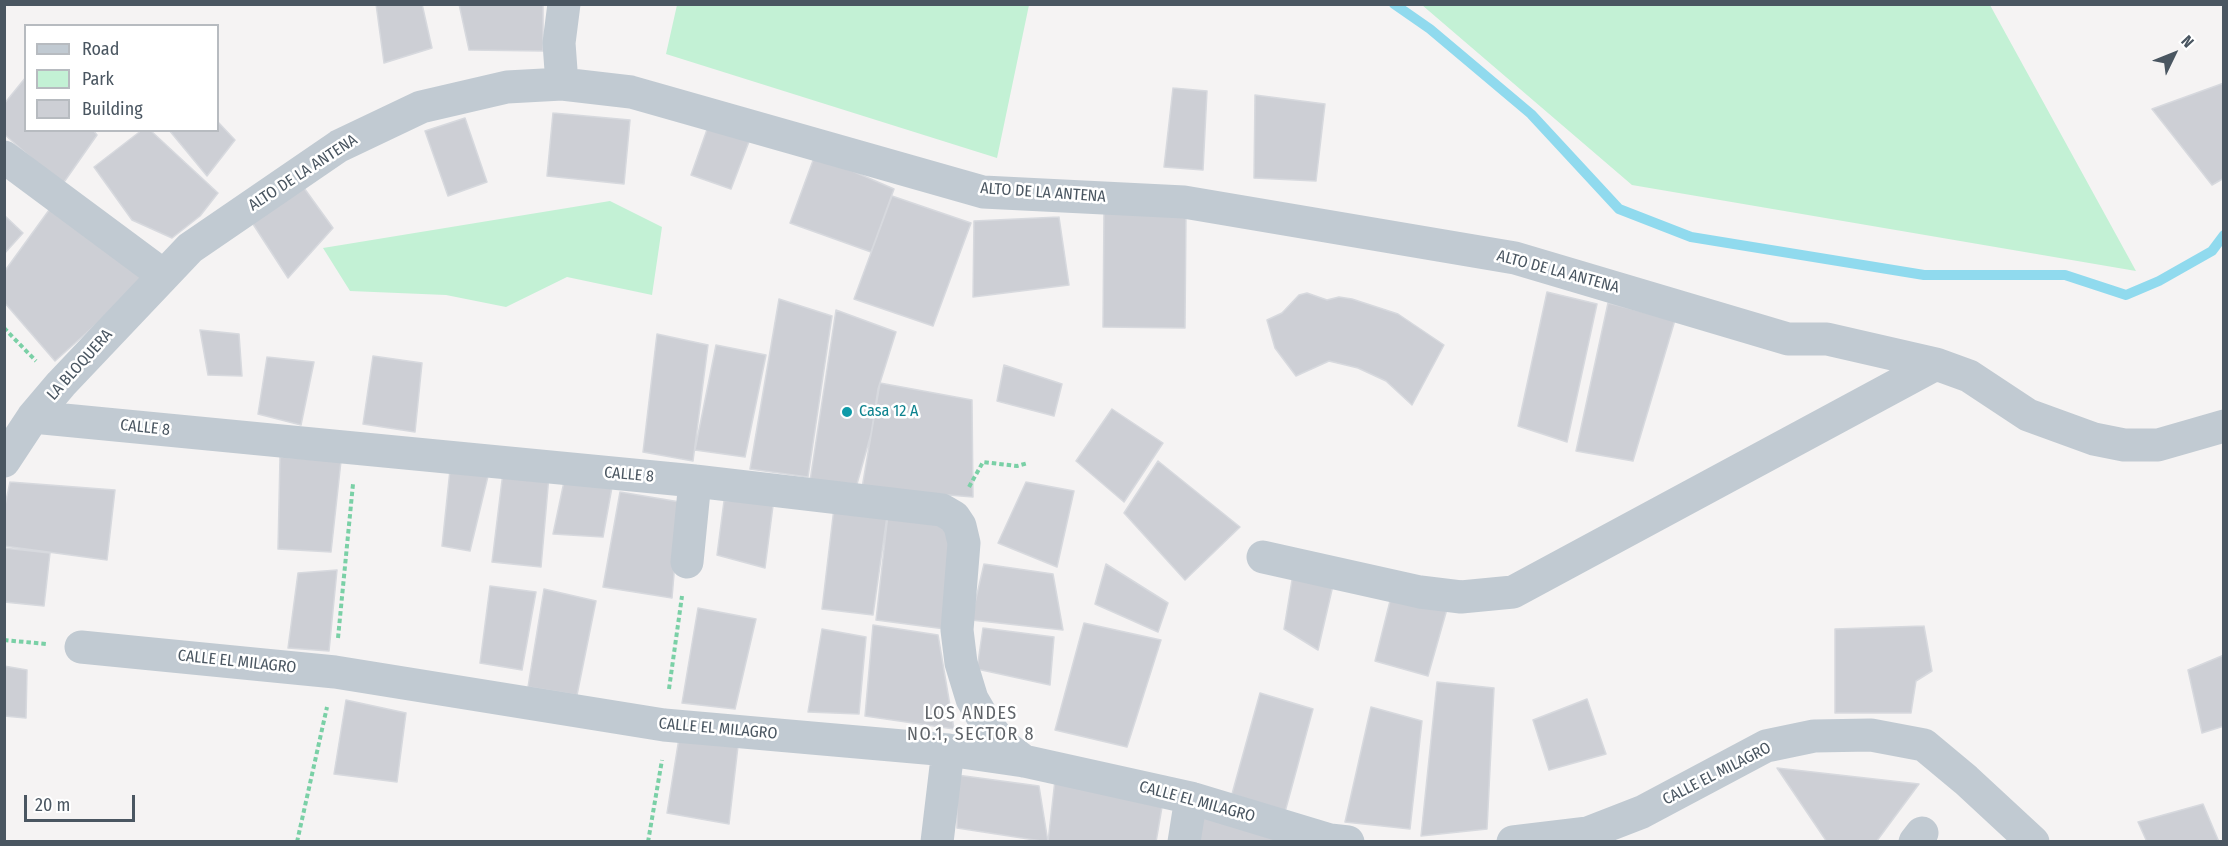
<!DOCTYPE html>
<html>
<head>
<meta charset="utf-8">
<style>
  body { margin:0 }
  #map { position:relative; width:2228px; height:846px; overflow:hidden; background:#f5f3f3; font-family:"Fira Sans Condensed",sans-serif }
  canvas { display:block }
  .frame { position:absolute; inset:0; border:6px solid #4a5661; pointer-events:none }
  .legend { position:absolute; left:24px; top:24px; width:195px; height:108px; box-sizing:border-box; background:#fff; border:2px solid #b7bbc0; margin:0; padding:8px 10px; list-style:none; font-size:18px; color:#4a5661 }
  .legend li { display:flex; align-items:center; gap:12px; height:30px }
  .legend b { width:30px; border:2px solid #b7bbc0 }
  .north { position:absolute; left:2144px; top:24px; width:60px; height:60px; -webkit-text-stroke:4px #fff; paint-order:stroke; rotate:47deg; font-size:16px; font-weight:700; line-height:24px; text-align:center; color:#4a5661 }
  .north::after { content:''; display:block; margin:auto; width:21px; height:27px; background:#4a5661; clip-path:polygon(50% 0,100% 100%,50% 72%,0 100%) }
  .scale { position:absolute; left:24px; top:795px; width:111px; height:27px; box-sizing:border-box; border:3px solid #4a5661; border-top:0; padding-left:8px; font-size:18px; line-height:21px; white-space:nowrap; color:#4a5661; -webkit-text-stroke:4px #fff; paint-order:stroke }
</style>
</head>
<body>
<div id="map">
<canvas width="2228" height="846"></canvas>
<div class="frame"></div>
<ul class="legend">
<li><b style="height:8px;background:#c1cad2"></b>Road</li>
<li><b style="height:16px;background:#c3f1d5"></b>Park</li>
<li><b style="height:16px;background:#cdcfd5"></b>Building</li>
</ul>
<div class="north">N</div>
<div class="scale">20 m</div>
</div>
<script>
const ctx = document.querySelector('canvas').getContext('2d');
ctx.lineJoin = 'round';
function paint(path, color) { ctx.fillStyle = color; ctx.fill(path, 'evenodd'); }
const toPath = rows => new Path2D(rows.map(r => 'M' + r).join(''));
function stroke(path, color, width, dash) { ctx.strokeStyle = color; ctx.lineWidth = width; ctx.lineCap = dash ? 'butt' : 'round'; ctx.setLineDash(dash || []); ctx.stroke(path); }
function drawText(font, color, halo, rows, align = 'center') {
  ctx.font = font + ' "Fira Sans Condensed",sans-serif'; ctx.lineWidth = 5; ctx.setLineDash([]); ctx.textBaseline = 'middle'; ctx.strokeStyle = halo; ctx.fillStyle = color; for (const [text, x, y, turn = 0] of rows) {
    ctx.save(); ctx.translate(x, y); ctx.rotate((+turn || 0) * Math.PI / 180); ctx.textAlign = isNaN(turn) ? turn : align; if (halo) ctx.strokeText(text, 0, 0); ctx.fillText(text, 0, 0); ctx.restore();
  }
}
paint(toPath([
  [677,5,1029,5,997,158,666,54],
  [1422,5,1990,5,2136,271,1632,185],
  [610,201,662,227,652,295,567,277,506,307,446,295,350,291,323,248]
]), '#c3f1d5');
stroke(toPath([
  [1394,4,1430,29,1531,114,1619,209,1691,237,1924,275,2065,275,2126,295,2159,281,2212,251,2224,235]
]), '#90daee', 10);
const building = toPath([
  [376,4,422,4,432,48,384,63,376,4],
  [459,4,543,4,543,51,469,50,459,4],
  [26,77,26,130,93,130,97,135,62,185,4,134,4,104,26,77],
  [2224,83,2224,178,2212,185,2152,109,2224,83],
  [1173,88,1207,91,1203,170,1164,167,1173,88],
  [1255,95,1325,104,1316,181,1254,178,1255,95],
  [553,113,630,120,624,184,547,176,553,113],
  [465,118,487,182,448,196,425,131,465,118],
  [218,122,235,140,207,176,169,130,218,130,218,122],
  [709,124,750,139,731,189,691,175,709,124],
  [142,130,150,130,218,193,200,216,172,238,132,220,94,167,142,130],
  [815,155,894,189,871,252,790,223,815,155],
  [299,181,333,228,288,278,251,221,299,181],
  [892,196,971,223,933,326,854,299,892,196],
  [52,206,148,278,55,361,4,302,4,272,52,206],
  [1104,210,1186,211,1185,328,1103,327,1104,210],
  [4,215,23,233,4,254,4,215],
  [1059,217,1069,285,973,297,974,221,1059,217],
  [1547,292,1597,304,1567,442,1518,426,1547,292],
  [1307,293,1327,300,1339,297,1352,299,1398,314,1444,345,1412,405,1386,381,1358,368,1329,361,1296,376,1275,348,1267,320,1282,313,1299,295,1307,293],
  [779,299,832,316,808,477,750,469,779,299],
  [1608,303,1675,320,1633,461,1576,451,1608,303],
  [836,310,896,332,878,389,871,434,857,484,810,481,836,310],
  [200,330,239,334,242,376,208,375,200,330],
  [657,334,708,345,693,461,643,452,657,334],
  [716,345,766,355,745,457,695,450,716,345],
  [373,356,422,363,415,432,363,424,373,356],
  [267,357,314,362,301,425,258,414,267,357],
  [1004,365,1062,384,1054,416,997,401,1004,365],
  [880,383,972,400,973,497,862,488,880,383],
  [1112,409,1163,443,1124,502,1076,461,1112,409],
  [280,457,341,461,331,552,278,549,280,457],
  [1158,461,1240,527,1185,580,1124,513,1158,461],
  [450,470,489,472,470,551,442,546,450,470],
  [503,472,549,476,541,567,492,562,503,472],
  [565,477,612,487,603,537,553,534,565,477],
  [10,482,115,490,107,560,4,546,4,510,10,482],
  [1026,482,1074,491,1057,567,998,543,1026,482],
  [620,492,680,502,672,598,603,587,620,492],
  [774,498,765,568,717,555,724,501,774,498],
  [834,508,888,509,873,615,822,609,834,508],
  [888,514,953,523,945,629,876,620,888,514],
  [4,548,50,553,44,606,4,602,4,548],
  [984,564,1053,574,1063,630,971,620,984,564],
  [1106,564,1168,603,1158,632,1095,604,1106,564],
  [337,570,329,651,288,648,298,573,337,570],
  [1293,574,1334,581,1318,650,1284,629,1293,574],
  [490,586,536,592,522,670,480,663,490,586],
  [544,589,596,601,577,695,528,687,544,589],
  [1391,597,1447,609,1428,676,1375,661,1391,597],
  [698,608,756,619,735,709,682,703,698,608],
  [1084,623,1161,640,1127,747,1055,730,1084,623],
  [873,625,938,635,954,729,865,716,873,625],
  [1924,626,1932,671,1916,681,1911,713,1835,713,1835,629,1924,626],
  [983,628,1054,637,1050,685,977,669,983,628],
  [822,629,866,637,859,714,808,712,822,629],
  [2224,655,2224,726,2202,733,2188,670,2224,655],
  [4,666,27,670,26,718,4,716,4,666],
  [1437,682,1494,688,1487,829,1421,836,1437,682],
  [1260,693,1313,709,1285,812,1232,794,1260,693],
  [1587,699,1606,754,1549,770,1533,720,1587,699],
  [346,700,406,713,397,782,334,774,346,700],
  [1371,707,1422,721,1410,829,1345,822,1371,707],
  [679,738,738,746,729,824,667,813,679,738],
  [1777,768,1919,784,1876,842,1827,842,1777,768],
  [957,775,1039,786,1048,842,957,828,957,775],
  [1055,780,1163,801,1156,842,1048,842,1055,780],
  [2203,804,2219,842,2147,842,2138,822,2203,804],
  [1197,810,1300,842,1193,842,1197,810]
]);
paint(building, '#cdcfd5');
stroke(building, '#d7d9de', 1.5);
stroke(toPath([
  [4,328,36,361],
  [969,487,983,462,1017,466,1028,463],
  [338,638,353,484],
  [4,640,46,644],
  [669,689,682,596],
  [297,842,327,707],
  [648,842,662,760]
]), '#7ad0a6', 4, [4.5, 3]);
stroke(toPath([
  [562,84,559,43,564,4],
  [4,157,163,275],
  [33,417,695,481,942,510,954,517,960,526,964,543,957,630,961,663,972,699,986,723,1003,745,1024,761],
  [4,461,33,417,61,384,190,248,339,146,421,107,507,87,562,84,631,92,983,192,1184,202,1515,258,1788,339,1827,339,1936,364,1969,376,2028,415,2094,439,2124,445,2158,445,2224,426],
  [1263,557,1420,592,1461,597,1513,592,1936,364],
  [687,562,695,481],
  [81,647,335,672,664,725,948,750,1024,761,1191,798,1330,840,1348,842],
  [937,842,948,750],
  [1184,842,1191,798],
  [1513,842,1588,833,1642,812,1766,746,1814,736,1871,735,1924,745,1966,780,2033,842],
  [1915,842,1922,833]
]), '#c1cad2', 33);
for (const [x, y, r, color] of [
  [847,412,6,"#0f9aa8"]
]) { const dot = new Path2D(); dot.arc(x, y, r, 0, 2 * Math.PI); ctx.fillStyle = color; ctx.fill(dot); stroke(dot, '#fff', 2); }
drawText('16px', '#4a5661', '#fff', [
  ["ALTO DE LA ANTENA",303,173,-33],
  ["ALTO DE LA ANTENA",1043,193,4],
  ["ALTO DE LA ANTENA",1558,272,15],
  ["LA BLOQUERA",80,365,-48],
  ["CALLE 8",145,428,6],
  ["CALLE 8",629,475,5],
  ["CALLE EL MILAGRO",237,662,6],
  ["CALLE EL MILAGRO",718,729,5],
  ["CALLE EL MILAGRO",1717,774,-27],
  ["CALLE EL MILAGRO",1197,802,15]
]);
drawText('16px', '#0d838f', '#fff', [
  ["Casa 12 A",859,412]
], 'left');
ctx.letterSpacing = '1.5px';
drawText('18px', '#5f6368', '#fff', [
  ["LOS ANDES",971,714],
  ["NO.1, SECTOR 8",971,735]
]);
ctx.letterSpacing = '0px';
</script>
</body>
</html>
